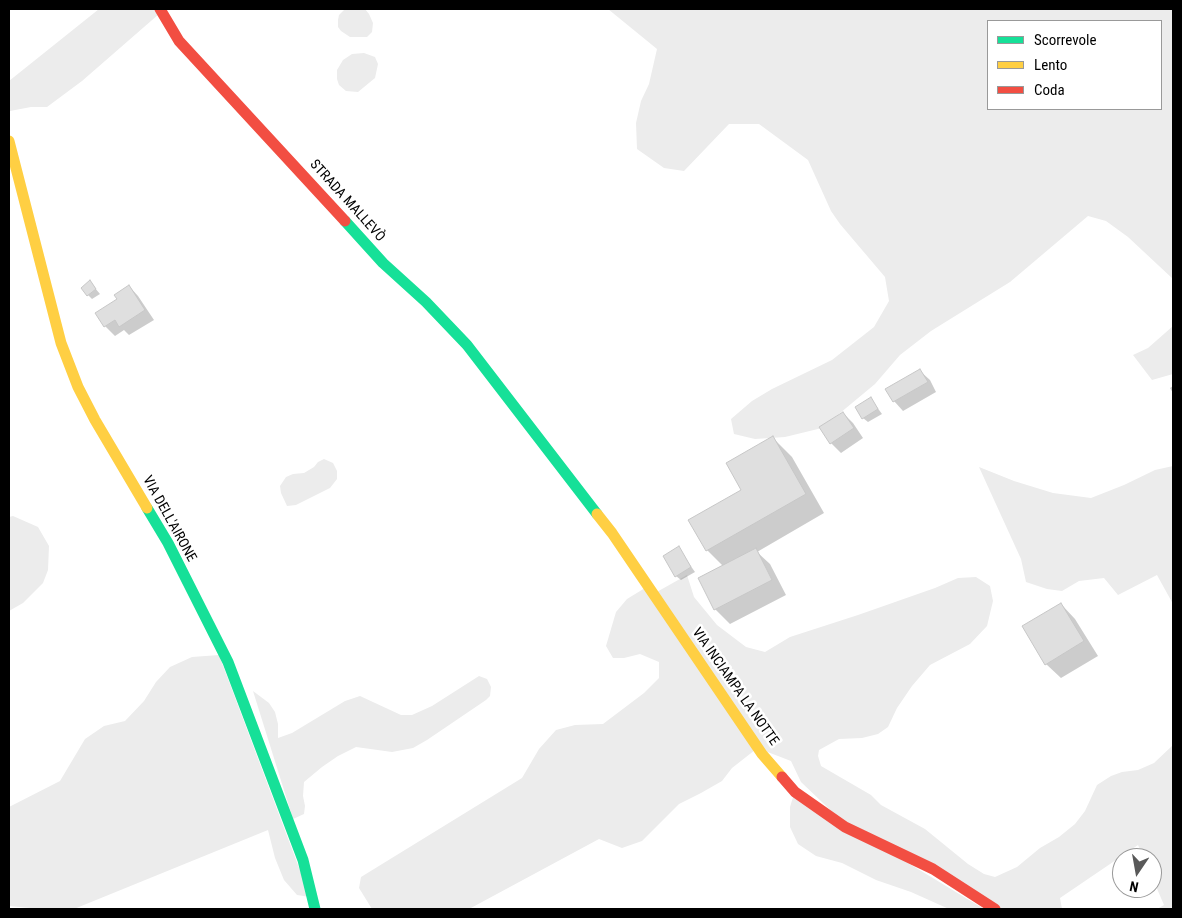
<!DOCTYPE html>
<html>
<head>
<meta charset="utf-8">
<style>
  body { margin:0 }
  #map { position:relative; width:1182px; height:918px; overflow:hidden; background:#fff; font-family:"Roboto Condensed",sans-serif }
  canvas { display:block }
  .frame { position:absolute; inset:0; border:10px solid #000; pointer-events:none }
  .legend { position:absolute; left:987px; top:20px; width:175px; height:90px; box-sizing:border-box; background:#fff; border:1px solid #999; margin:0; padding:6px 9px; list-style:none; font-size:15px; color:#000 }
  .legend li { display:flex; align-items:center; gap:10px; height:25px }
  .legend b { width:25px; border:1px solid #999 }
  .north { position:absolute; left:1112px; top:848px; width:50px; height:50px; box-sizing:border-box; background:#fff; border:1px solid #999; border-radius:50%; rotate:192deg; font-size:14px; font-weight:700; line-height:20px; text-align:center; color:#000 }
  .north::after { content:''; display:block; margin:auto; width:18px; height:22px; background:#595959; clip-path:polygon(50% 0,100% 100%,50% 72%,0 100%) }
</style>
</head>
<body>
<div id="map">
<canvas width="1182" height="918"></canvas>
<div class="frame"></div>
<ul class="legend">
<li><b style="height:6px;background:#16e098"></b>Scorrevole</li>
<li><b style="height:6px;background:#ffcf43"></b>Lento</li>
<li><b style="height:6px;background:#f24e42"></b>Coda</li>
</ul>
<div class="north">N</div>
</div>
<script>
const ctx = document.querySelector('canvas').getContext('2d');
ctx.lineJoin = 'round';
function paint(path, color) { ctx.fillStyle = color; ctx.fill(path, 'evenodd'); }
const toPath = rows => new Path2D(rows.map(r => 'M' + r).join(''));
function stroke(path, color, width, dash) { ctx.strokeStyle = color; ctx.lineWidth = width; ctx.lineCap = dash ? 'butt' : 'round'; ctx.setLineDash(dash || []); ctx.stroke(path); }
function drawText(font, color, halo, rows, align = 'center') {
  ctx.font = font + ' "Roboto Condensed",sans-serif'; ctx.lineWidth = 5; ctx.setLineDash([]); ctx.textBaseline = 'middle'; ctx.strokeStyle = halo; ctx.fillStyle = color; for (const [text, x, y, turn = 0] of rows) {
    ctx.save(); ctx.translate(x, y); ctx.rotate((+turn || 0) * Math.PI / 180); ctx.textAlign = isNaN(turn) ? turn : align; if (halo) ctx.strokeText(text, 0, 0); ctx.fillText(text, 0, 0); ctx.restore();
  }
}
paint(toPath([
  [99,9,156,9,159,14,82,81,47,107,31,107,10,111,9,81],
  [345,9,365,9,369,14,373,23,372,32,367,37,350,37,341,31,338,27,338,20,339,15],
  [608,9,1173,9,1173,279,1128,237,1106,221,1088,216,1010,282,931,331,900,355,875,384,822,428,785,437,755,439,734,434,731,419,752,401,772,389,832,360,874,327,889,301,885,277,840,224,831,211,808,160,759,124,729,124,684,171,664,168,637,149,636,123,641,101,649,84,657,49],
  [988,21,1161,21,1161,109,988,109],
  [364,53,375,57,378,64,375,78,358,92,346,91,339,85,337,79,337,70,343,60,352,54],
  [1173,326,1173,374,1152,380,1133,355,1148,348],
  [324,459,333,463,337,471,337,479,330,488,296,505,287,506,281,493,280,486,286,477,293,474,304,473,314,467,318,462],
  [1173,466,1173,604,1157,575,1118,595,1104,578,1079,581,1062,591,1047,589,1026,582,1021,559,979,467,1014,481,1053,493,1091,498,1124,485,1155,470],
  [13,516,38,527,49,546,48,570,43,583,23,603,9,611,9,517],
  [687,575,694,597,717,625,746,647,765,652,790,637,858,615,935,588,958,578,976,577,990,586,993,601,987,626,970,644,930,665,912,686,897,708,888,727,878,734,862,738,839,739,819,750,818,756,821,766,871,795,881,805,925,829,968,864,984,874,995,877,1017,867,1040,848,1059,837,1075,824,1085,811,1097,785,1111,776,1122,772,1138,770,1154,763,1173,745,1173,909,1157,909,1164,905,1152,877,1152,858,1144,858,1138,845,1060,898,1062,909,999,909,846,825,801,782,791,761,765,751,655,593],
  [645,588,755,750,732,768,722,781,701,793,679,804,642,841,622,848,599,839,469,909,372,909,359,888,361,877,522,778,539,749,556,730,575,725,603,724,644,693,659,678,659,662,640,654,624,658,613,658,606,646,616,612,627,599],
  [219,655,310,897,297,895,284,880,275,858,268,830,74,909,41,909,9,906,9,807,60,781,85,739,104,726,125,721,144,701,156,682,170,667,192,657],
  [479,676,487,679,491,687,490,696,486,700,427,740,413,748,392,752,356,747,338,756,322,767,304,782,303,796,305,806,304,814,293,819,253,691,269,703,275,712,278,724,278,738,292,733,345,701,360,696,401,715,412,715,432,706],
  [794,794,984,909,949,909,911,892,876,880,842,863,816,856,798,844,790,827,790,807]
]), '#ececec');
paint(toPath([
  [90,282,100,294,92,299,88,295],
  [129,286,138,296,154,320,129,335,124,330,115,336,105,326,118,299],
  [920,371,930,380,936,392,903,411,894,401],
  [1173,386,1173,393,1170,388],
  [871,399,882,414,868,422,863,418],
  [843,413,853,423,863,438,841,453,831,443],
  [773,438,792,457,824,513,757,552,770,564,786,595,730,624,715,609,699,578,723,566,707,550],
  [678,548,695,572,681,580,676,576],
  [1061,604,1075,619,1098,656,1061,678,1046,664]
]), '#0003');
const building = toPath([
  [90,280,96,289,87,296,81,288,90,280],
  [129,285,145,310,119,327,115,320,104,327,95,313,117,299,114,295,129,285],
  [920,369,928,382,893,402,885,389,920,369],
  [871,397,878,409,862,419,855,407,871,397],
  [843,412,854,428,830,444,819,427,843,412],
  [773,436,806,494,706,551,688,520,741,490,726,463,773,436],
  [679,546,691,567,675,577,663,556,679,546],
  [756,548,772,580,714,610,698,578,756,548],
  [1061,603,1084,641,1045,665,1022,626,1061,603]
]);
paint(building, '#dfdfdf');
stroke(building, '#c7c7c7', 1);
stroke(toPath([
  [345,221,383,263,426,302,467,345,597,514],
  [147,508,168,543,228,662,303,860,315,909]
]), '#16e098', 11);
stroke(toPath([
  [9,141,61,343,78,387,95,420,147,508],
  [597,514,612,533,762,754,782,777]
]), '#ffcf43', 11);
stroke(toPath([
  [160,9,179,41,345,221],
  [782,777,795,792,845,827,933,869,995,909]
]), '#f24e42', 11);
drawText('14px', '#000', '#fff', [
  ["STRADA MALLEVÒ",347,201,48],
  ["VIA DELL'AIRONE",169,519,61],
  ["VIA INCIAMPA LA NOTTE",735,687,55]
]);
</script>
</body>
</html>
